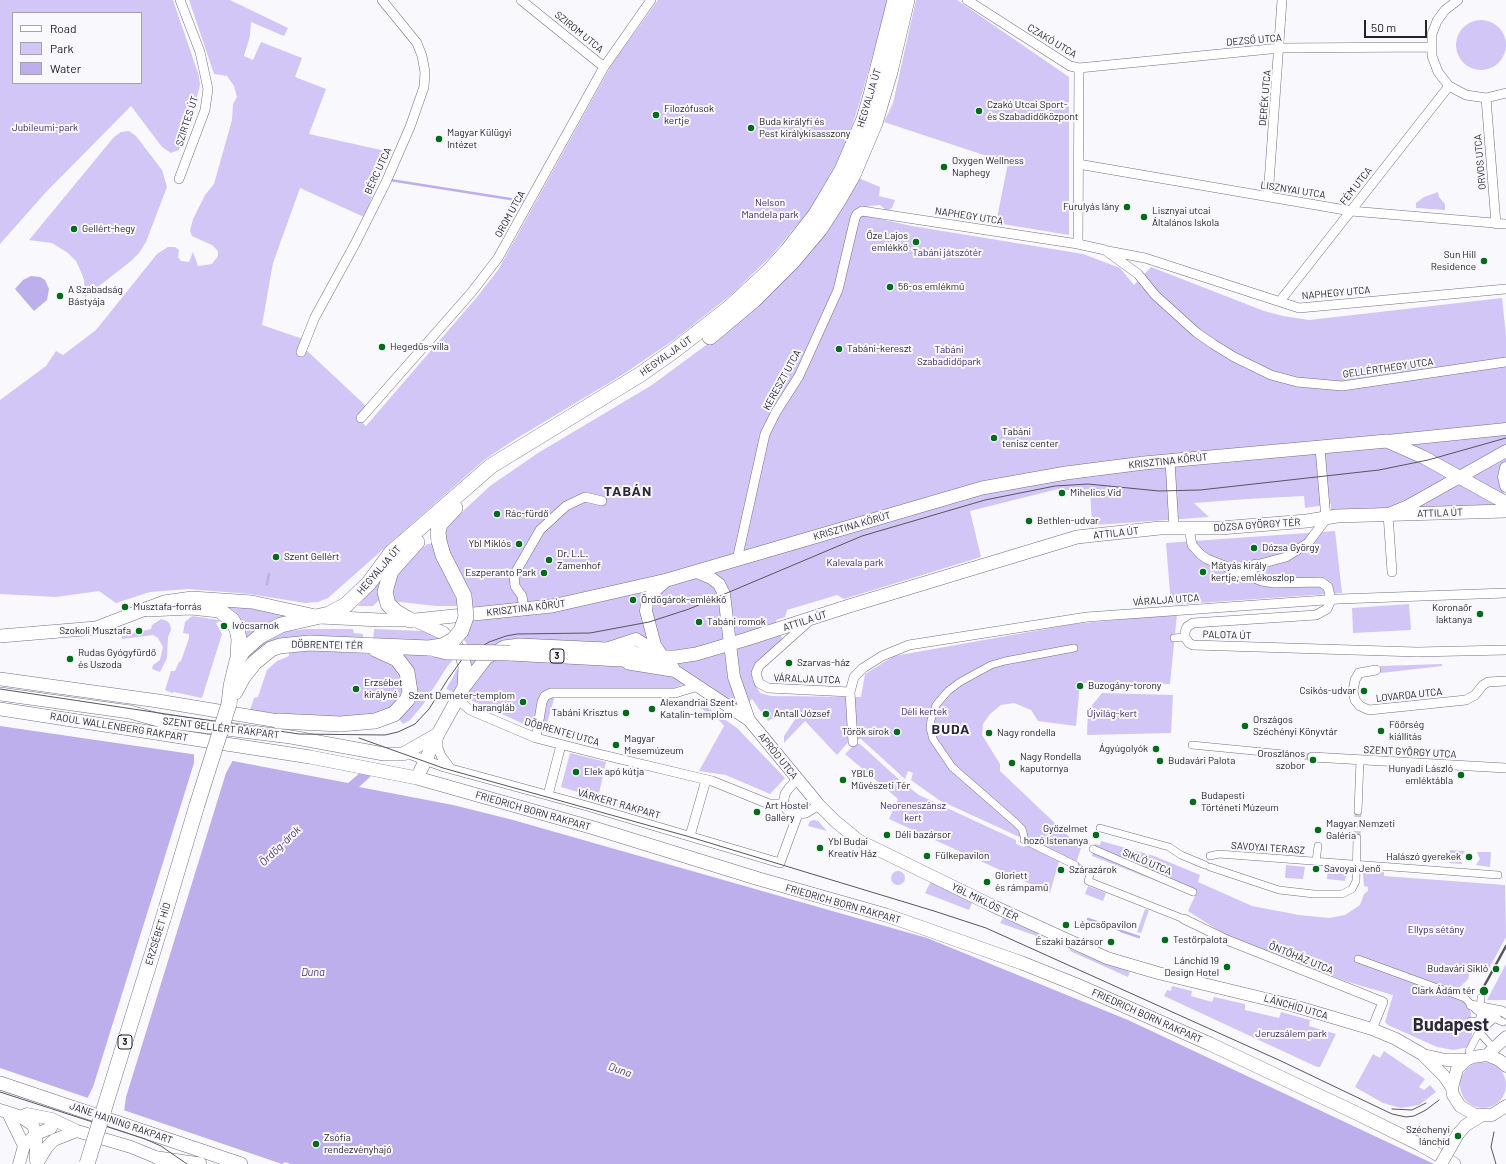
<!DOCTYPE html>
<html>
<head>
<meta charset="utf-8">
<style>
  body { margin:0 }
  #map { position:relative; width:1506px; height:1164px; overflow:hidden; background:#f9f8fc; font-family:Barlow,sans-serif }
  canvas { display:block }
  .legend { position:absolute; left:12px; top:12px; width:130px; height:72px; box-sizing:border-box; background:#f9f8fc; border:1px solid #a4a3a8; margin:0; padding:5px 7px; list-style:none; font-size:12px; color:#24232a }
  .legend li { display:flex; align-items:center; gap:8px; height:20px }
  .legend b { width:20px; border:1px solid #a4a3a8 }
  .scale { position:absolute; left:1364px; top:20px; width:63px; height:18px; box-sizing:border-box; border:2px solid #24232a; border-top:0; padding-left:5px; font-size:12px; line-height:14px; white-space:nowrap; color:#24232a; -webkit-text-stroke:3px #f9f8fc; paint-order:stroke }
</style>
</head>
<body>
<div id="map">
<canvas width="1506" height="1164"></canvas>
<ul class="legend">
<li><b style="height:5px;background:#fff"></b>Road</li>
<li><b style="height:11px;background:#d1c6f6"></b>Park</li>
<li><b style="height:11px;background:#bdaeec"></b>Water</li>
</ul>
<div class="scale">50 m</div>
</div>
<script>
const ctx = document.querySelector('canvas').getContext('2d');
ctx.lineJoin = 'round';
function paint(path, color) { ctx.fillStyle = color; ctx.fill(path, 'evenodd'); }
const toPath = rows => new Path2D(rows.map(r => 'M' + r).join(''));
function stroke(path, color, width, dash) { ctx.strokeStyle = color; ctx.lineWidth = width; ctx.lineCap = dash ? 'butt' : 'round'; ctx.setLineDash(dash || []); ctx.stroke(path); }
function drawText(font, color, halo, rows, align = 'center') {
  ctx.font = font + ' Barlow,sans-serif'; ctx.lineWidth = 4; ctx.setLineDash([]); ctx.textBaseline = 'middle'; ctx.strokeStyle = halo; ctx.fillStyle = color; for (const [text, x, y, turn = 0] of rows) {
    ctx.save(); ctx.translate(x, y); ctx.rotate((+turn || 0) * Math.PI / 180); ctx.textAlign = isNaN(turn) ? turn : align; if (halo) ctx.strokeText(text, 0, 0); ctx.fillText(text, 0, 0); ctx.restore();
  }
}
paint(toPath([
  [0,0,173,0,199,76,200,85,192,117,179,150,171,153,162,147,131,106,46,192,0,244],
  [13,13,141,13,141,83,13,83],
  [189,0,230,0,288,28,284,36,251,22,250,36,244,56,253,60,261,42,302,58,295,77,326,89,309,134,390,152,364,217,300,188,273,263,262,325,306,340,303,347,366,406,356,417,366,426,477,297,498,270,612,64,658,0,888,0,860,101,852,126,835,166,811,208,772,255,732,294,675,339,622,375,514,440,484,460,328,598,318,602,305,603,250,594,188,589,150,592,116,603,99,591,56,597,0,594,0,400,46,366,56,351,63,355,96,330,157,254,168,247,175,247,179,250,178,257,181,261,189,262,193,252,198,266,212,264,218,256,218,251,212,245,192,236,190,231,193,219,205,195,214,184,232,120,233,104,237,97,234,86,227,76,214,74],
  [916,0,957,0,1069,77,1069,235,996,223,1008,163,884,122,893,103],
  '1456 45a25 25 0 1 1 50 0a25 25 0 1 1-50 0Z',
  [129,131,136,136,162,170,167,187,146,242,139,253,131,261,85,297,84,280,81,272,76,261,68,253,52,243,29,240,114,137,121,132],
  [861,179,880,187,879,196,895,200,892,208,887,211,880,205,870,206,863,209,862,215,912,226,1083,254,1120,268,1134,285,1151,267,1264,311,1283,316,1309,320,1502,298,1506,336,1506,461,1501,482,1506,498,1501,507,1331,512,1331,504,1305,508,1304,496,1247,499,1194,503,1209,517,1095,525,1092,523,1090,490,1066,490,1062,488,970,511,981,557,844,599,837,595,787,610,785,617,776,620,782,639,763,657,755,668,752,679,760,693,771,696,861,697,865,674,894,656,1074,624,1177,614,1170,684,1080,683,1076,726,1038,721,1031,710,1014,703,1001,705,990,714,983,724,982,735,1000,764,1000,771,1081,848,1076,863,939,800,911,780,913,773,908,771,905,779,861,739,850,740,837,755,805,721,784,743,784,736,796,718,789,709,768,721,766,719,770,714,765,709,761,712,752,699,739,711,694,680,674,688,557,689,544,733,446,689,459,666,467,658,467,644,463,639,473,612,472,602,466,586,447,546,445,532,447,526,490,486,538,453,652,385,728,329,856,180],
  [1438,192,1439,197,1445,204,1445,210,1416,208,1416,203,1424,197],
  [1335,531,1342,593,1171,605,1166,543],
  [427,544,433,544,459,606,436,606,392,601,391,583,400,568],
  [382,577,384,601,378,601,373,606,358,606],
  [1409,604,1411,630,1353,633,1352,608],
  [226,605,265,611,287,616,262,626,246,637,240,617,234,611,225,607],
  [192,616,218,620,220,621,216,623,222,634,202,698,174,692,172,693,165,690,171,671,175,671,179,662,181,661,189,638,189,634,183,633,185,622],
  [161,619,167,621,170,624,171,630,168,637,167,658,160,672,152,669,153,665,160,660,163,647,158,638,153,635,122,639,122,635,151,629,152,625],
  [353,629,354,633,363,634,363,639,266,644,248,657,258,644,281,632,307,629],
  [374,629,422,631,435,635,443,638,456,656,447,667,422,706,410,720,403,724,392,710,369,718,294,716,250,710,254,698,258,697,267,670,277,661,289,656,289,651,312,650,372,654],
  [1442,664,1442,666,1381,673,1380,666],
  [1102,693,1173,695,1171,733,1087,735,1088,710],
  [695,699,737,728,785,778,770,794,726,775,699,771,724,726,720,721,693,703],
  [855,744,860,744,903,783,919,795,1016,840,1016,844,1024,847,1026,845,1059,861,1050,893,889,819,898,799,845,754],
  [570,753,606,762,598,798,561,787],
  [814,820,818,821,827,831,808,826,810,821],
  [1101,841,1154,856,1200,875,1198,882,1252,906,1299,915,1329,918,1345,915,1360,905,1364,894,1368,891,1368,887,1364,886,1363,873,1384,872,1384,876,1505,885,1506,937,1486,974,1471,966,1468,979,1459,988,1454,997,1462,1000,1469,1007,1471,1013,1470,1025,1473,1028,1470,1047,1453,1050,1437,1047,1388,1025,1385,1022,1393,995,1348,982,1227,936,1188,911,1195,896,1092,856,1095,844,1100,845],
  [1450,850,1465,851,1461,857,1462,864,1449,863],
  [1477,852,1491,852,1490,867,1476,865,1480,859],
  [1286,865,1305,867,1303,879,1285,878],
  [1328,867,1347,869,1345,881,1327,879],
  '891 878a7 7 0 1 1 14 0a7 7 0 1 1-14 0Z',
  [931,881,972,903,969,910,925,893],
  [1088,886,1106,893,1103,901,1085,894],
  [1145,909,1149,910,1141,933,1137,932],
  [1003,918,1043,935,1042,938,1000,923],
  [1070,949,1130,972,1128,977,1070,951],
  [1506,964,1506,1000,1487,1000],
  [1172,986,1192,991,1191,996,1212,1002,1214,997,1245,1004,1245,1010,1279,1018,1281,1012,1310,1020,1309,1026,1336,1034,1320,1067,1317,1067,1164,996,1167,990,1171,991],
  [1384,1051,1425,1079,1419,1087,1424,1090,1430,1085,1436,1092,1419,1105,1401,1108,1383,1103,1355,1087,1373,1054,1380,1058],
  '1460 1085a23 23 0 1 1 46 0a23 23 0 1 1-46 0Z'
]), '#d1c6f6');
paint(toPath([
  [31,276,40,277,45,280,49,289,47,300,34,311,15,289,23,280],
  [0,726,212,757,348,783,360,773,371,776,359,787,453,805,513,820,927,938,1128,1020,1434,1164,291,1164,285,1162,282,1164,0,1068]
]), '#bdaeec');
paint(toPath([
  [194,752,233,759,232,762,226,773,126,1097,124,1112,87,1099,93,1087,194,763]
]), '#f9f8fc');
stroke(toPath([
  [390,180,523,201],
  [267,584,269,574],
  [1088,919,1120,930],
  [1121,931,1139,937]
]), '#bdaeec', 2.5);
stroke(toPath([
  [1294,755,1312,757],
  [1357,838,1358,811],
  [1075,865,1087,871]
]), '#cecdd2', 7, [7, 3.5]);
const pedestrian = toPath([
  [1174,638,1185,637],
  [1192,745,1294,755],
  [1358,811,1360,760],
  [1100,828,1169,847,1181,855,1205,865],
  [1024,836,1022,829,1015,822,952,767,933,739,930,728,931,720,936,705,948,691,960,682,991,665,1005,661,1074,648],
  [1024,840,1075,865],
  [1093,849,1193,892],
  [1210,856,1219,854,1498,875],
  [1316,861,1318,846],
  [1210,867,1279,890,1314,894,1342,894,1352,889,1356,881,1357,838],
  [1087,871,1091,872,1088,881,1184,919],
  [1358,959,1465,998,1476,1010,1503,1022],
  [1481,998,1479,1032,1489,1043],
  [1471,1021,1485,1022],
  [1469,1051,1479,1032,1497,1016]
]);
const minor = toPath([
  [521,0,604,67],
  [967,0,1070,66,1079,68,1280,48,1431,47],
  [1458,0,1445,10,1437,21,1432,34,1432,56,1438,72,1449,86,1466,95,1486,98,1506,93],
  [1486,98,1496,224],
  [1078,164,1351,211,1506,224],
  [179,179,205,110,208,89,200,52,180,0],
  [1268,197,1282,0],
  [1078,244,1079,68],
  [1108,251,1145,258,1299,308,1506,289],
  [1280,301,1449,86],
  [301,352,315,317,355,244,386,182,410,127,424,87,425,72,422,56,417,43,382,0],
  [361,418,471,293,498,258,604,67,651,0],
  [1170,461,1174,528],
  [1388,514,1392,572],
  [1189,528,1192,545,1200,554,1207,559,1262,581,1274,583,1321,582,1328,587,1331,600,1327,609,1316,615,1193,623,1187,627,1185,632,1185,637,1189,643,1193,645,1417,652,1506,650],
  [737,560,765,434,776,412,799,376,838,290,855,218,857,214,862,211,1078,244,1105,250,1138,274,1155,295,1197,333,1213,344,1234,357,1271,375,1297,382,1342,386,1506,362],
  [1230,569,1258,564],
  [1249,576,1253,569,1260,564,1286,557,1308,543,1326,519,1320,448],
  [524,610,522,596,515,586,514,575,540,530,566,506,585,497,602,501],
  [807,623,759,666,756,673,759,683,768,688,850,692],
  [1376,670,1359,673,1355,680,1353,691,1355,700,1360,706,1369,710,1466,700,1475,695,1483,685,1488,682,1506,681],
  [459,696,464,705,470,710,536,738,599,754,712,781,769,804,783,804],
  [438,737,438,748,441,756,450,768],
  [536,738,542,702,545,696,551,693,675,693,698,686],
  [853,742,850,692,854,677,863,668,882,656,909,645,1087,617,1339,599,1506,593],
  [406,753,444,767,587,806,780,863,798,814],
  [1312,757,1506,768],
  [797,780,789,788,785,794,783,804,787,810,798,814,806,813,819,805],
  [548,795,561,745],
  [690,836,706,780],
  [1184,919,1227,940,1383,1002,1372,1029],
  [1471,1005,1502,1011,1506,1014]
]);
const tertiary = toPath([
  [1387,441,1506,429],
  [1506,468,1504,477,1506,486],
  [1391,513,1408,506,1506,451],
  [697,572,711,578,719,584,724,594,734,677,749,720],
  [667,580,652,593,647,603,646,611,655,645,663,657,672,669,749,720,819,805,835,821,858,840,991,905,1107,958,1158,973,1291,1005,1372,1029,1396,1039,1422,1054,1444,1076,1452,1088],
  [606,649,636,639,661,655],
  [1423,1055,1446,1060,1466,1060],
  [1487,1055,1506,1037],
  [1506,1066,1499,1060,1487,1055,1473,1057,1466,1060,1457,1069,1452,1088,1453,1095,1460,1106,1475,1115,1492,1115,1506,1106],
  [0,1110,28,1119],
  [8,1113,24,1146],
  [21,1117,27,1114,52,1119,77,1131,131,1147,158,1158],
  [21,1117,33,1125,36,1134,36,1161],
  [1458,1134,1466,1125,1481,1116],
  [19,1164,24,1146,36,1134,51,1128],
  [37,1164,47,1147,54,1140,77,1131]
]);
const secondary = toPath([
  [415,620,443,633,456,646,462,655,465,667,464,687],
  [0,636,96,628,164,602,192,598,252,602,320,617,380,620,415,620,552,606,667,580,982,488,1066,473,1144,463,1387,441,1423,457,1506,503],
  [0,679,158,701,278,721],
  [0,694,130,712,162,721,291,737,384,754,403,754,438,734],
  [0,709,310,757,417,778,594,828,759,879,886,915,1022,963,1077,985,1210,1044,1356,1113,1421,1145,1454,1164],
  [417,778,438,734,464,687,486,658,504,647,520,645,606,649,633,652,643,657,676,657,696,654,747,639,849,606,1077,537,1160,528,1220,528,1307,521,1337,516,1506,511],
  [0,1083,241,1164],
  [158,1158,200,1164]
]);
const primary = toPath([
  [710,337,754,300,793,261,820,229,838,201,853,175,875,123,890,72,907,0],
  [439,541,438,532,440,524,455,508],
  [148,609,191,607,219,610,232,620,237,629,239,639,238,658],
  [410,620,396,612,388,604,385,592,391,571,417,542],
  [510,653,621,659,643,657],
  [629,662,672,669],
  [235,692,243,677,254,663,271,649,280,646,309,643,429,648],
  [229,704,231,686,237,661,243,651,260,636,281,625,329,614,346,605,369,583,391,553,491,466,641,374,675,350,729,308,769,271,788,250,816,214,842,170,864,119,871,95,895,0],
  [278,721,340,724,375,721,394,714,407,700,410,692,407,672,397,659,375,649],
  [163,919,197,805]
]);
stroke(pedestrian, '#747083', 8);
stroke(minor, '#747083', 10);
stroke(tertiary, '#747083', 13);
stroke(secondary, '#747083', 14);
stroke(primary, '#747083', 16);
stroke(pedestrian, '#fff', 7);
stroke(minor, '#fff', 9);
stroke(tertiary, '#fff', 12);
stroke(secondary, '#fff', 13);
stroke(primary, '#fff', 15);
stroke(toPath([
  [0,689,299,734,385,735,398,732,415,724,429,709,448,679,463,658,489,642,506,636,517,634,590,633,649,622,689,609,862,536,985,500,1055,486,1088,484,1159,491,1200,490,1379,470,1428,460,1506,438],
  [359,738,443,768,690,837,934,911,986,928,1281,1061,1392,1114,1406,1117,1414,1116,1426,1110,1439,1100],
  [0,1092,145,1139,161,1146,187,1164],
  [1392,1109,1412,1110,1426,1103],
  [1494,1132,1491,1147,1496,1164]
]), '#57565d', 1);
stroke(toPath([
  [1482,990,1506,946]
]), '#57565d', 2.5);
const tertiaryBridge = toPath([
  [1441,1164,1458,1134]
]);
const primaryBridge = toPath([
  [429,648,442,646,453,640,461,631,466,617,464,596,443,555,439,541],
  [434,649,447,652,510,653],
  [197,805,229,704],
  [87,1164,163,919]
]);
stroke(tertiaryBridge, '#747083', 13, []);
stroke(primaryBridge, '#747083', 16, []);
stroke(tertiaryBridge, '#fff', 12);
stroke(primaryBridge, '#fff', 15);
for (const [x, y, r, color] of [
  [979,111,4,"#006b1a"],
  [656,115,4,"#006b1a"],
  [751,128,4,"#006b1a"],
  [439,139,4,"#006b1a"],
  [944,167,4,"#006b1a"],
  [1127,207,4,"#006b1a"],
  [1144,217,4,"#006b1a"],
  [74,229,4,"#006b1a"],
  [916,242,4,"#006b1a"],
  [1484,261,4,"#006b1a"],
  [890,287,4,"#006b1a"],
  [60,296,4,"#006b1a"],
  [382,347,4,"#006b1a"],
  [839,349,4,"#006b1a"],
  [994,438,4,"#006b1a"],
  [1062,493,4,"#006b1a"],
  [497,514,4,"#006b1a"],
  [1029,521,4,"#006b1a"],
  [519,544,4,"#006b1a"],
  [1254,548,4,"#006b1a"],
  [276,557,4,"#006b1a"],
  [549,560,4,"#006b1a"],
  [1203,572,4,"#006b1a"],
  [544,573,4,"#006b1a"],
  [633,600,4,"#006b1a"],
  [125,607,4,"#006b1a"],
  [1480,614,4,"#006b1a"],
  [699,622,4,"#006b1a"],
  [224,626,4,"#006b1a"],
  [139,631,4,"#006b1a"],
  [70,659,4,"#006b1a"],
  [789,663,4,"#006b1a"],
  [1080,686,4,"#006b1a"],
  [356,689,4,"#006b1a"],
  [1364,691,4,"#006b1a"],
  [523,702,4,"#006b1a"],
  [652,709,4,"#006b1a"],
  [626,713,4,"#006b1a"],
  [766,714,4,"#006b1a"],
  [1245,726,4,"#006b1a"],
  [1381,731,4,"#006b1a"],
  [897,732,4,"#006b1a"],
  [989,733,4,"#006b1a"],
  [616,745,4,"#006b1a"],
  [1156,749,4,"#006b1a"],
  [1313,760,4,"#006b1a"],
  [1160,761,4,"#006b1a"],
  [1012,763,4,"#006b1a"],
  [576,772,4,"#006b1a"],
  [1461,775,4,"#006b1a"],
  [843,780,4,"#006b1a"],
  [1193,802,4,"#006b1a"],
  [757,812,4,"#006b1a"],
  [1318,830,4,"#006b1a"],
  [887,835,4,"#006b1a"],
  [1096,835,4,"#006b1a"],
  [820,848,4,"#006b1a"],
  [927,856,4,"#006b1a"],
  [1469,857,4,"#006b1a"],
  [1316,869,4,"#006b1a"],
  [1061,870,4,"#006b1a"],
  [987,882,4,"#006b1a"],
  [1066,925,4,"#006b1a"],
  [1165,940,4,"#006b1a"],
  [1111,942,4,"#006b1a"],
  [1227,967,4,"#006b1a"],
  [1496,969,4,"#006b1a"],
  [1484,991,5,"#006b1a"],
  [1458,1136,4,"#006b1a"],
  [316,1144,4,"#006b1a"]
]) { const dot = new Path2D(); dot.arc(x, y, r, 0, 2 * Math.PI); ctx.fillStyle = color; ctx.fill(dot); stroke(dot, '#f9f8fc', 1.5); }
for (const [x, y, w] of [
  [557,656,14],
  [125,1042,14]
]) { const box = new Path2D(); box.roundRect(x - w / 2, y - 7, w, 14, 3); ctx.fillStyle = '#f9f8fc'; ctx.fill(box); stroke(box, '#24232a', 1); }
drawText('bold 9px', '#24232a', null, [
  ["3",557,656],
  ["3",125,1042]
]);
drawText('10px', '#24232a', '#f9f8fc', [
  ["SZIROM UTCA",579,32,39],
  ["DEZSŐ UTCA",1254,40,-5],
  ["CZAKÓ UTCA",1052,41,31],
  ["HEGYALJA ÚT",869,98,-73],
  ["DERÉK UTCA",1265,98,-85],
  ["SZIRTES ÚT",187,121,-72],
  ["ORVOS UTCA",1480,162,-95],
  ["BÉRC UTCA",378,171,-65],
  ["FÉM UTCA",1356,186,-52],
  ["LISZNYAI UTCA",1293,190,9],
  ["OROM UTCA",510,214,-61],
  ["NAPHEGY UTCA",969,216,9],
  ["NAPHEGY UTCA",1336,293,-5],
  ["HEGYALJA ÚT",666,356,-35],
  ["GELLÉRTHEGY UTCA",1388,368,-8],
  ["KERESZT UTCA",782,380,-61],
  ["KRISZTINA KÖRÚT",1168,461,-6],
  ["ATTILA ÚT",1440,513,-2],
  ["DÓZSA GYÖRGY TÉR",1257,525,-4],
  ["KRISZTINA KÖRÚT",852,526,-16],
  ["ATTILA ÚT",1116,533,-6],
  ["HEGYALJA ÚT",379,570,-49],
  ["VÁRALJA UTCA",1166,600,-4],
  ["KRISZTINA KÖRÚT",526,608,-7],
  ["ATTILA ÚT",805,621,-18],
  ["PALOTA ÚT",1227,635,2],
  ["DÖBRENTEI TÉR",327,645,1],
  ["VÁRALJA UTCA",807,679,2],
  ["LOVARDA UTCA",1409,695,-6],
  ["RAOUL WALLENBERG RAKPART",119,727,9],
  ["SZENT GELLÉRT RAKPART",221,728,7],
  ["DÖBRENTEI UTCA",562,732,16],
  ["SZENT GYÖRGY UTCA",1410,752,3],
  ["APRÓD UTCA",778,756,51],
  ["VÁRKERT RAKPART",619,804,16],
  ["FRIEDRICH BORN RAKPART",533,811,16],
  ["SAVOYAI TERASZ",1268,848,4],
  ["SIKLÓ UTCA",1147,862,23],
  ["YBL MIKLÓS TÉR",985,902,26],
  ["FRIEDRICH BORN RAKPART",843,904,16],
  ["ERZSÉBET HÍD",158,934,-73],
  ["ÖNTŐHÁZ UTCA",1301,958,22],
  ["LÁNCHÍD UTCA",1296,1007,16],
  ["FRIEDRICH BORN RAKPART",1147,1016,24],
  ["JANE HAINING RAKPART",121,1123,19]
]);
drawText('10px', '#24232a', '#f9f8fc', [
  ["Czakó Utcai Sport-",987,105],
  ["és Szabadidőközpont",987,117],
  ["Filozófusok",664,109],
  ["kertje",664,121],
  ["Buda királyfi és",759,122],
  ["Pest királykisasszony",759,134],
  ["Magyar Külügyi",447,133],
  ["Intézet",447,145],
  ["Oxygen Wellness",952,161],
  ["Naphegy",952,173],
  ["Furulyás lány",1119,207,"right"],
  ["Lisznyai utcai",1152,211],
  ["Általános Iskola",1152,223],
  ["Gellért-hegy",82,229],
  ["Őze Lajos",908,236,"right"],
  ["emlékkő",908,248,"right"],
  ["Sun Hill",1476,255,"right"],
  ["Residence",1476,267,"right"],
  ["56-os emlékmű",898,287],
  ["A Szabadság",68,290],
  ["Bástyája",68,302],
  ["Hegedűs-villa",390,347],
  ["Tabáni-kereszt",847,349],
  ["Tabáni",1002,432],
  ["tenisz center",1002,444],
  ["Mihelics Vid",1070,493],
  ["Rác-fürdő",505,514],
  ["Bethlen-udvar",1037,521],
  ["Ybl Miklós",511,544,"right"],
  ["Dózsa György",1262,548],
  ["Dr. L.L.",557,554],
  ["Zamenhof",557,566],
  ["Szent Gellért",284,557],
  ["Mátyás király",1211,566],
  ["kertje, emlékoszlop",1211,578],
  ["Eszperanto Park",536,573,"right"],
  ["Ördögárok-emlékkő",641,600],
  ["Musztafa-forrás",133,607],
  ["Koronaőr",1472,608,"right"],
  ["laktanya",1472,620,"right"],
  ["Tabáni romok",707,622],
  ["Ivócsarnok",232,626],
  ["Szokoli Musztafa",131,631,"right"],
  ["Rudas Gyógyfürdő",78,653],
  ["és Uszoda",78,665],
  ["Szarvas-ház",797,663],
  ["Erzsébet",364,683],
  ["királyné",364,695],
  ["Buzogány-torony",1088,686],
  ["Csikós-udvar",1356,691,"right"],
  ["Szent Demeter-templom",515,696,"right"],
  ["harangláb",515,708,"right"],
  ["Alexandriai Szent",660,703],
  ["Katalin-templom",660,715],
  ["Tabáni Krisztus",618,713,"right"],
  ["Antall József",774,714],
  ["Országos",1253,720],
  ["Széchényi Könyvtár",1253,732],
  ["Főőrség",1389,725],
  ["kiállítás",1389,737],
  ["Török sírok",889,732,"right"],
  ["Nagy rondella",997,733],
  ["Magyar",624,739],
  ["Mesemúzeum",624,751],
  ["Ágyúgolyók",1148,749,"right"],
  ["Oroszlános",1305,754,"right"],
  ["szobor",1305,766,"right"],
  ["Nagy Rondella",1020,757],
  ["kaputornya",1020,769],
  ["Budavári Palota",1168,761],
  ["Hunyadi László",1453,769,"right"],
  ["emléktábla",1453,781,"right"],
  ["Elek apó kútja",584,772],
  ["YBL6",851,774],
  ["Művészeti Tér",851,786],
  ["Budapesti",1201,796],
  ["Történeti Múzeum",1201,808],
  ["Art Hostel",765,806],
  ["Gallery",765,818],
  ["Magyar Nemzeti",1326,824],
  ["Galéria",1326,836],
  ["Győzelmet",1088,829,"right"],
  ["hozó Istenanya",1088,841,"right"],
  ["Déli bazársor",895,835],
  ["Ybl Budai",828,842],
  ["Kreatív Ház",828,854],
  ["Fülkepavilon",935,856],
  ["Halászó gyerekek",1461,857,"right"],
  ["Savoyai Jenő",1324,869],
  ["Szárazárok",1069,870],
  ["Gloriett",995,876],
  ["és rámpamű",995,888],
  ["Lépcsőpavilon",1074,925],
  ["Testőrpalota",1173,940],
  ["Északi bazársor",1103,942,"right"],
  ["Lánchíd 19",1219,961,"right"],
  ["Design Hotel",1219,973,"right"],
  ["Budavári Sikló",1488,969,"right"],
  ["Clark Ádám tér",1475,991,"right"],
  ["Széchenyi",1450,1130,"right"],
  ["lánchíd",1450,1142,"right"],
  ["Zsófia",324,1138],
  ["rendezvényhajó",324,1150]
], 'left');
drawText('10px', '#3d256c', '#f9f8fc', [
  ["Jubileumi-park",45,128],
  ["Nelson",770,203],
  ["Mandela park",770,215],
  ["Tabáni játszótér",947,253],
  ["Tabáni",949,350],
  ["Szabadidőpark",949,362],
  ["Kalevala park",855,563],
  ["Déli kertek",924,712],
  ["Újvilág-kert",1112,714],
  ["Neoreneszánsz",913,806],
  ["kert",913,818],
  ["Ellyps sétány",1436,930],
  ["Jeruzsálem park",1291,1034]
]);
drawText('italic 11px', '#4d367e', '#f9f8fc', [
  ["Ördög-árok",280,846,-44],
  ["Duna",313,972],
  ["Duna",620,1070,19]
]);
ctx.letterSpacing = '1px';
drawText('bold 14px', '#2c2938', '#f9f8fc', [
  ["TABÁN",628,491],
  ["BUDA",951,729]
]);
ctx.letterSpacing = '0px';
drawText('bold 18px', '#2c2938', '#f9f8fc', [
  ["Budapest",1451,1025]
]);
</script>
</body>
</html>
